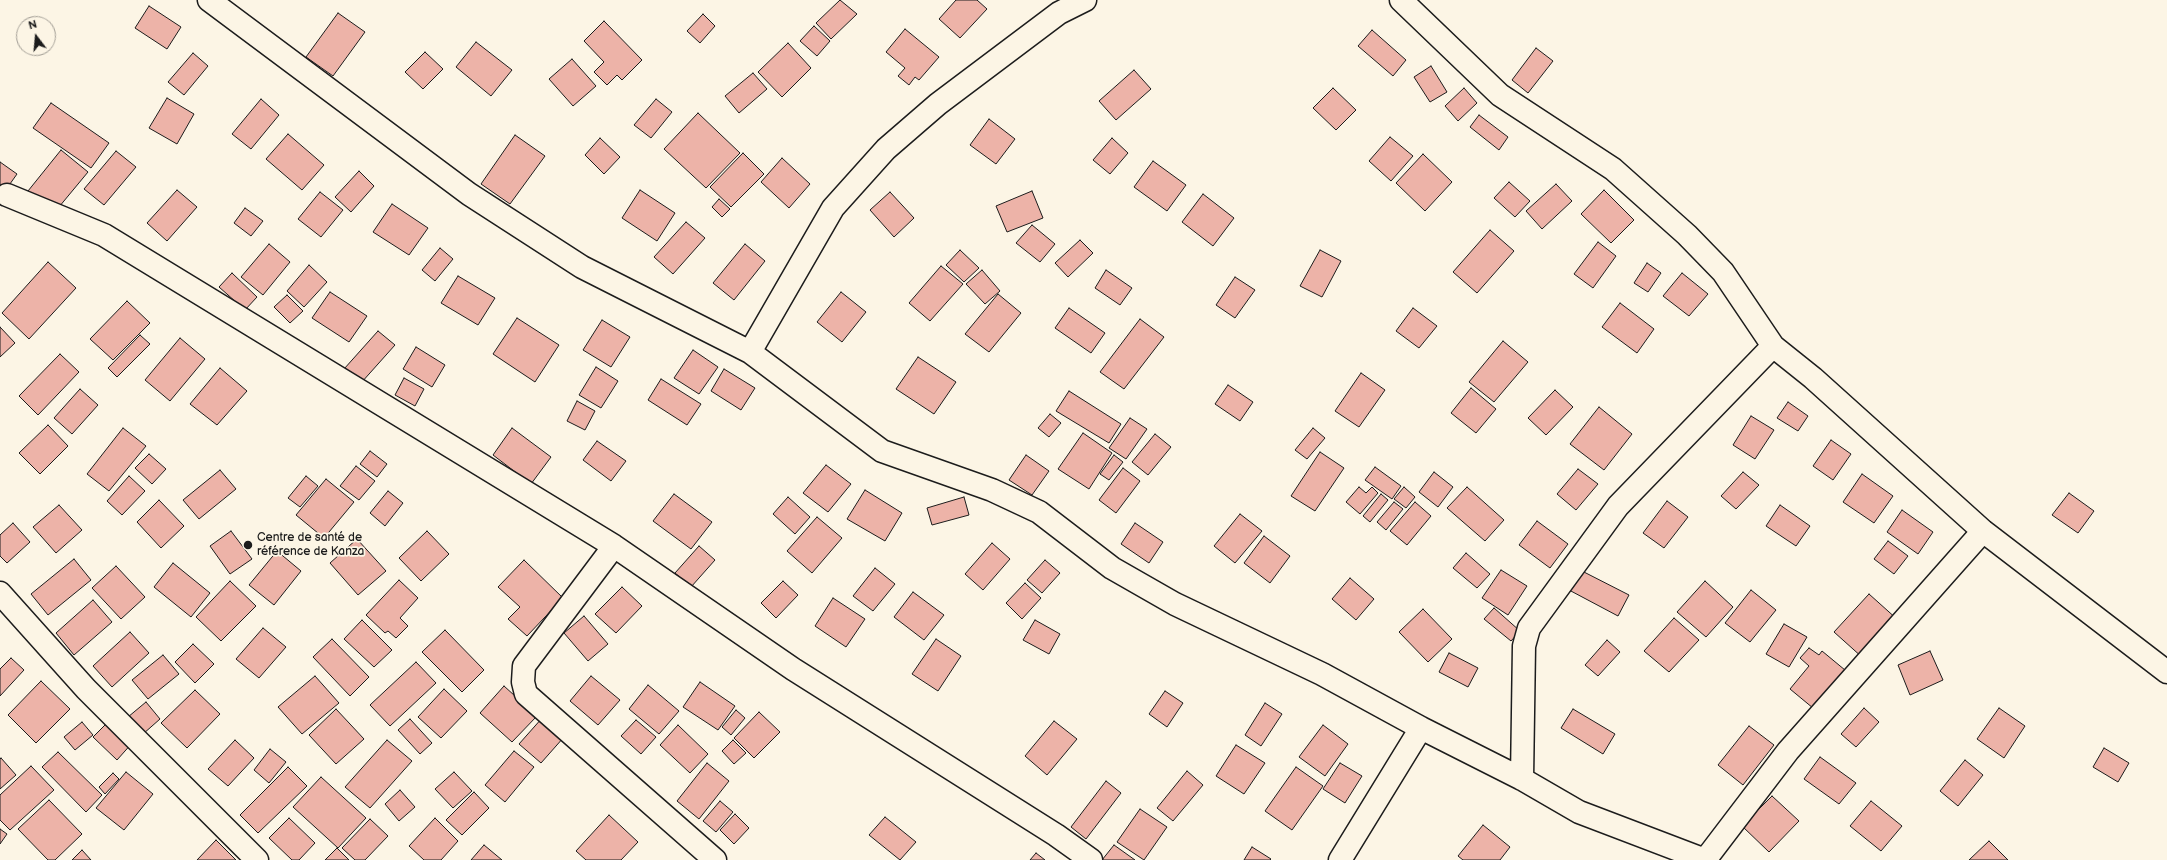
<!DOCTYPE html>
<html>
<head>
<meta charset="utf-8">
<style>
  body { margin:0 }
  #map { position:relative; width:2167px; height:860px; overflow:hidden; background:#fcf5e5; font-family:"Balsamiq Sans",sans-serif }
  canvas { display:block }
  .north { position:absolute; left:16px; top:16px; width:40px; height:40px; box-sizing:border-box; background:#fcf5e5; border:1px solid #a29e95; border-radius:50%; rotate:344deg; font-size:11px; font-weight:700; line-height:16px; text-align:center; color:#1c1c1c }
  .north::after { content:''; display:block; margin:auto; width:14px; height:18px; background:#1c1c1c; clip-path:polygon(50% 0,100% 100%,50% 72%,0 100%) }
</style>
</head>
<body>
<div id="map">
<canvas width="2167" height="860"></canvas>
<div class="north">N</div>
</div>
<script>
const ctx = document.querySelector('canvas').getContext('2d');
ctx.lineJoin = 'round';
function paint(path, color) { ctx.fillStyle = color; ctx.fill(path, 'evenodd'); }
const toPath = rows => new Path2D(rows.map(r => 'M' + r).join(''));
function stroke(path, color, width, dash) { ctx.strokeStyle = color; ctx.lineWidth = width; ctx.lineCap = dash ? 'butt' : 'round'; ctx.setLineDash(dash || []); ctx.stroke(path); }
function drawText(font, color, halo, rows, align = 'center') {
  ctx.font = font + ' "Balsamiq Sans",sans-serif'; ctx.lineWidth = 3.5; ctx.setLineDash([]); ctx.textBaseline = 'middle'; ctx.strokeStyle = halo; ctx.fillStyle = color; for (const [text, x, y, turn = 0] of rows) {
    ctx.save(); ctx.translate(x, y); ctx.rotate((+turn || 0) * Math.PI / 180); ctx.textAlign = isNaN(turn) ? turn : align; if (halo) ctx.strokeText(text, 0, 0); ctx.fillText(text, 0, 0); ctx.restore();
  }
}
const building = toPath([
  [840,0,857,14,831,39,816,23,840,0],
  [956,0,977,0,987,9,960,38,939,19,956,0],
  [149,6,181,27,167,49,135,28,149,6],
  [338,13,365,32,333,76,306,57,338,13],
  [703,14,715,26,700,43,687,31,703,14],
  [604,21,642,60,622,80,617,75,607,85,594,72,604,62,584,41,604,21],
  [814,26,830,41,817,56,800,41,814,26],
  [905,29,939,57,919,80,915,77,909,85,898,76,905,68,886,52,905,29],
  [1372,30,1406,60,1393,76,1358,46,1372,30],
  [476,42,512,70,491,96,456,67,476,42],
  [788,43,811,68,782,97,758,72,788,43],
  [1536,48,1553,61,1528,93,1512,80,1536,48],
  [425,52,443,69,423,89,405,72,425,52],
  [193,53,208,66,184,95,168,82,193,53],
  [572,59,596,86,573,106,549,79,572,59],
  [1431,66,1447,92,1430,102,1414,77,1431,66],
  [1134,70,1151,89,1116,120,1099,101,1134,70],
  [753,73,767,89,739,113,725,96,753,73],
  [1333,88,1356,110,1336,130,1313,108,1333,88],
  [1464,88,1477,103,1458,121,1445,106,1464,88],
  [167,98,194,114,177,144,149,128,167,98],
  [261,99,279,115,251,149,232,134,261,99],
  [656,99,672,112,651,138,634,125,656,99],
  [51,103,109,143,91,168,33,128,51,103],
  [698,113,740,153,706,188,664,149,698,113],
  [1479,115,1508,137,1499,150,1470,127,1479,115],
  [989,119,1015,139,996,164,970,145,989,119],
  [288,134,324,165,302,190,266,159,288,134],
  [515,135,545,156,510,204,481,184,515,135],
  [1390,137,1413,156,1391,181,1369,161,1390,137],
  [600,138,620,157,604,174,585,155,600,138],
  [1112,138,1128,153,1110,174,1093,160,1112,138],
  [61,150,88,172,54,213,28,191,61,150],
  [116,151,136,167,104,205,84,189,116,151],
  [743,153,764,174,731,207,710,187,743,153],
  [1423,154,1452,182,1425,211,1396,183,1423,154],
  [782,158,810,184,789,208,761,182,782,158],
  [1153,161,1186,185,1167,211,1134,187,1153,161],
  [0,162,17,174,0,198,0,162],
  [359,171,374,186,351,212,335,197,359,171],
  [1509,182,1530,201,1515,217,1494,198,1509,182],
  [1556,184,1572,201,1542,229,1526,211,1556,184],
  [177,190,197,207,167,241,147,223,177,190],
  [640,190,675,213,657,241,622,218,640,190],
  [1604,190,1634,220,1611,243,1581,214,1604,190],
  [1032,191,1043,218,1007,232,996,206,1032,191],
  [320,192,343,210,321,237,298,219,320,192],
  [890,192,914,218,894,237,870,210,890,192],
  [1203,194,1234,218,1213,246,1182,222,1203,194],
  [719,199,730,209,722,217,712,207,719,199],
  [392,204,428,228,409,255,373,232,392,204],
  [245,208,263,221,251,236,234,223,245,208],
  [686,222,705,238,673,274,654,257,686,222],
  [1032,225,1055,244,1040,262,1016,243,1032,225],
  [1490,230,1514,251,1477,293,1453,272,1490,230],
  [1080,240,1093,253,1068,277,1055,263,1080,240],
  [1598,242,1616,256,1593,288,1574,274,1598,242],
  [269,244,290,262,263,295,241,277,269,244],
  [745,244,765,261,734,300,713,283,745,244],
  [440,248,453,259,435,281,422,270,440,248],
  [960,250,979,268,964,282,946,265,960,250],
  [1320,250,1341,261,1322,297,1300,286,1320,250],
  [48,262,76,288,29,339,2,313,48,262],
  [1647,263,1661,273,1648,292,1634,283,1647,263],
  [309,265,327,282,304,307,287,291,309,265],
  [941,266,963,284,930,321,909,303,941,266],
  [982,270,1000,291,985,304,966,284,982,270],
  [1106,270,1132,288,1120,305,1095,288,1106,270],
  [232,273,257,297,245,310,219,287,232,273],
  [1682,273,1708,294,1689,316,1663,296,1682,273],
  [458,276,495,298,478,325,441,303,458,276],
  [1235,277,1255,290,1235,318,1216,305,1235,277],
  [330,292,367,316,349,342,312,318,330,292],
  [841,292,866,312,842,342,817,322,841,292],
  [998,294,1021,313,989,352,965,334,998,294],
  [287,295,303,311,290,323,274,307,287,295],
  [127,301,150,323,113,360,90,339,127,301],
  [1620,303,1654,329,1637,353,1602,327,1620,303],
  [1069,308,1105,333,1091,353,1055,328,1069,308],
  [1413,308,1437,326,1419,348,1396,331,1413,308],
  [517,318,559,345,535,382,493,354,517,318],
  [1140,319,1164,337,1124,389,1100,372,1140,319],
  [602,320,630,337,611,367,583,350,602,320],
  [0,327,15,343,0,357,0,327],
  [378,331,395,345,361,383,344,369,378,331],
  [140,335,150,344,117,377,108,368,140,335],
  [180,338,205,359,170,401,145,380,180,338],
  [1503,341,1528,362,1494,402,1469,382,1503,341],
  [416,347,445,365,432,387,403,369,416,347],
  [693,350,718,367,699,394,674,378,693,350],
  [60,354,79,372,38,415,19,396,60,354],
  [918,357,956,382,934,414,896,389,918,357],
  [596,367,618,381,601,408,579,395,596,367],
  [220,368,247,391,217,425,190,404,220,368],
  [724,369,755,388,741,410,711,391,724,369],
  [1361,373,1385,390,1359,427,1335,411,1361,373],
  [404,378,424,389,415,406,395,395,404,378],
  [661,379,701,404,687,425,648,400,661,379],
  [1228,385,1253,402,1240,421,1215,404,1228,385],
  [1471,388,1496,409,1476,433,1451,413,1471,388],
  [80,389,98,405,72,434,54,418,80,389],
  [1555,390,1573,407,1546,435,1528,418,1555,390],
  [1069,391,1121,424,1109,443,1056,411,1069,391],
  [577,401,595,411,585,430,567,421,577,401],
  [1788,402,1808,416,1798,431,1777,418,1788,402],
  [1599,407,1632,434,1604,470,1570,444,1599,407],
  [1050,414,1061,423,1049,437,1038,428,1050,414],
  [1751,416,1774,430,1755,459,1733,445,1751,416],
  [1130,418,1147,429,1126,459,1109,448,1130,418],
  [48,425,68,446,40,474,19,453,48,425],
  [123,428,146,446,109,491,87,474,123,428],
  [512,428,551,457,531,484,493,455,512,428],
  [1313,428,1325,438,1307,459,1295,450,1313,428],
  [1083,433,1112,453,1089,489,1058,469,1083,433],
  [1155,434,1171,447,1148,475,1132,462,1155,434],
  [1831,440,1851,454,1833,480,1813,466,1831,440],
  [597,441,626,461,611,481,583,460,597,441],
  [370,451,387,464,377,477,360,464,370,451],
  [1320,452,1344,468,1315,511,1291,496,1320,452],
  [149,454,166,469,152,484,135,468,149,454],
  [1026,455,1049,471,1032,495,1009,480,1026,455],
  [1114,455,1123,462,1109,480,1100,474,1114,455],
  [826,465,851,484,828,512,803,493,826,465],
  [356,466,375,481,359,500,340,486,356,466],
  [1375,467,1401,486,1392,499,1365,480,1375,467],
  [1123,468,1140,481,1116,513,1099,500,1123,468],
  [1578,469,1598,484,1576,510,1557,494,1578,469],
  [220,470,236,489,199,519,183,500,220,470],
  [1434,472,1453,487,1438,507,1419,492,1434,472],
  [1743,472,1759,485,1736,509,1721,496,1743,472],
  [1862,474,1893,496,1874,523,1843,502,1862,474],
  [129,476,145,491,122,515,107,501,129,476],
  [306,476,318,486,300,507,288,498,306,476],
  [326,479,354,502,324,538,296,515,326,479],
  [1359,487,1366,493,1372,487,1378,493,1360,514,1346,502,1359,487],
  [1404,487,1415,497,1406,508,1394,499,1404,487],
  [1467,487,1504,520,1485,541,1447,508,1467,487],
  [865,490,902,513,885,541,847,519,865,490],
  [388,491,403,503,385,526,370,513,388,491],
  [2069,493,2094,511,2078,533,2052,515,2069,493],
  [674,494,712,522,691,549,653,521,674,494],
  [1381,494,1388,500,1370,522,1363,516,1381,494],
  [788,497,810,517,795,534,773,514,788,497],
  [964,497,969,515,932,525,927,508,964,497],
  [159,500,184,526,161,548,137,522,159,500],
  [1667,501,1688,517,1664,548,1643,533,1667,501],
  [1394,502,1403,509,1386,530,1377,522,1394,502],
  [1415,502,1431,516,1407,545,1390,531,1415,502],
  [59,505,82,530,56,553,33,527,59,505],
  [1780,505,1810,526,1796,546,1766,526,1780,505],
  [1902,510,1933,532,1918,554,1887,532,1902,510],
  [1240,514,1262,531,1235,563,1214,546,1240,514],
  [817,517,842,538,812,573,787,551,817,517],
  [1537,521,1568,544,1550,568,1519,545,1537,521],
  [13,523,30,542,7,563,0,556,0,535,13,523],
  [1135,523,1163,542,1149,563,1121,544,1135,523],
  [231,531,252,559,230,574,210,546,231,531],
  [427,531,449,554,421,581,399,558,427,531],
  [1264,536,1290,556,1270,583,1244,563,1264,536],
  [357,539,386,571,358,595,330,563,357,539],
  [1888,541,1908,556,1894,574,1874,559,1888,541],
  [992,543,1010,559,983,590,965,574,992,543],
  [699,546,715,560,691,587,675,573,699,546],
  [277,551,301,571,274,605,249,585,277,551],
  [1466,553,1490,574,1477,588,1453,568,1466,553],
  [74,559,91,580,48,615,31,594,74,559],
  [524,560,563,598,527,636,508,619,520,607,498,587,524,560],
  [1045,560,1060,573,1042,593,1027,580,1045,560],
  [173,563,210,593,191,617,154,587,173,563],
  [116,566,145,597,121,619,92,588,116,566],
  [875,568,895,584,873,611,853,596,875,568],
  [1501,570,1527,586,1508,615,1482,598,1501,570],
  [1580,570,1629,595,1618,616,1569,590,1580,570],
  [1350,578,1374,599,1356,620,1332,599,1350,578],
  [399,580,418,598,400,618,408,626,396,638,388,631,385,633,366,615,399,580],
  [230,581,256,606,221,641,196,617,230,581],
  [783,581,798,595,776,618,761,603,783,581],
  [1705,581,1733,607,1706,637,1677,612,1705,581],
  [1025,583,1041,598,1022,619,1006,603,1025,583],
  [622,587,642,606,616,633,595,614,622,587],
  [1751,590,1776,610,1750,642,1725,623,1751,590],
  [913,592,944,615,924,640,894,617,913,592],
  [1869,594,1898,620,1863,658,1834,632,1869,594],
  [833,598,865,619,846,647,815,626,833,598],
  [93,600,112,622,74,655,56,633,93,600],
  [1494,608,1520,631,1511,641,1484,619,1494,608],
  [1423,609,1452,639,1428,662,1399,632,1423,609],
  [584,616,608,644,588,661,564,633,584,616],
  [1674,618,1699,640,1669,672,1644,651,1674,618],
  [362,620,392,650,374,667,344,639,362,620],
  [1035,620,1060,634,1049,654,1023,640,1035,620],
  [1784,624,1807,637,1789,667,1766,654,1784,624],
  [263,628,286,647,259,678,236,659,263,628],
  [445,630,484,670,462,692,422,652,445,630],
  [130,632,149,653,112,687,93,666,130,632],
  [332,639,369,677,350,696,313,657,332,639],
  [936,639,961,656,938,691,912,674,936,639],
  [1607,640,1620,652,1598,676,1585,665,1607,640],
  [193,644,214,664,195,683,175,662,193,644],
  [1809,648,1819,655,1822,651,1851,675,1819,713,1790,689,1809,666,1800,658,1809,648],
  [1930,651,1943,680,1910,695,1898,665,1930,651],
  [1449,653,1478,668,1468,687,1439,672,1449,653],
  [163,655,179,674,148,699,132,680,163,655],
  [11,658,24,670,0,696,0,669,11,658],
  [416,662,436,683,390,726,370,705,416,662],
  [315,676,339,703,302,734,278,707,315,676],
  [591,676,620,700,598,725,570,701,591,676],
  [41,681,70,709,36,743,8,715,41,681],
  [700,682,735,706,718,730,683,707,700,682],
  [648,685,679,711,659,734,629,709,648,685],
  [504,686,537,716,512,742,480,713,504,686],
  [444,689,467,711,441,738,418,717,444,689],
  [195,690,220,714,187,748,161,723,195,690],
  [1165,691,1183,703,1167,727,1149,714,1165,691],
  [146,702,160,719,143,734,128,717,146,702],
  [1265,703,1282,714,1261,746,1245,735,1265,703],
  [1864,708,1879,722,1856,747,1841,734,1864,708],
  [1999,708,2025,726,2004,758,1977,739,1999,708],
  [336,709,364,739,336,764,309,735,336,709],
  [1573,709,1615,734,1603,754,1561,728,1573,709],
  [736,710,745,718,731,735,722,727,736,710],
  [759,712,780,732,754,758,734,738,759,712],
  [543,717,564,737,541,763,519,744,543,717],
  [410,719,432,743,420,754,398,730,410,719],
  [110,720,133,742,117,760,93,737,110,720],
  [636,720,656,737,641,754,621,736,636,720],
  [1054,721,1077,739,1047,775,1025,756,1054,721],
  [82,722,93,735,75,750,64,737,82,722],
  [678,725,708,754,690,773,660,745,678,725],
  [1323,725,1348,744,1325,776,1299,757,1323,725],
  [1749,726,1774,745,1743,785,1718,765,1749,726],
  [235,740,254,758,228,786,208,769,235,740],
  [387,740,412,761,370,808,345,787,387,740],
  [733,740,746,753,734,764,722,751,733,740],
  [1236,745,1265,763,1244,794,1216,776,1236,745],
  [2104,748,2129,763,2118,782,2093,767,2104,748],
  [270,749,286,762,269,783,254,770,270,749],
  [514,751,534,767,505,802,485,785,514,751],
  [58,752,102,795,86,812,42,767,58,752],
  [1820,757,1856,783,1839,804,1804,779,1820,757],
  [1,758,16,775,0,789,0,759,1,758],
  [1965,760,1983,775,1958,806,1940,791,1965,760],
  [707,763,729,781,699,819,677,801,707,763],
  [1340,763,1362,776,1345,803,1323,789,1340,763],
  [31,766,54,790,10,830,0,820,0,795,31,766],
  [288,767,307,786,258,833,240,815,288,767],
  [1296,767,1323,786,1292,830,1265,811,1296,767],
  [1187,771,1203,785,1173,821,1157,808,1187,771],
  [126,772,153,794,124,830,96,808,126,772],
  [454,772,472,791,453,808,435,789,454,772],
  [113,773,119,779,105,794,99,787,113,773],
  [321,777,366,818,338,848,293,807,321,777],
  [1106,781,1121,793,1086,839,1071,827,1106,781],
  [400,790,415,807,399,821,385,804,400,790],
  [474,792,489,808,462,835,446,820,474,792],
  [1772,796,1799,821,1769,852,1742,826,1772,796],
  [49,800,82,834,55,860,48,860,18,829,49,800],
  [720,801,733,812,716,832,703,821,720,801],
  [1871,801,1902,826,1881,851,1850,826,1871,801],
  [1140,809,1167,827,1144,860,1117,842,1140,809],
  [735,814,749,828,734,844,720,830,735,814],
  [609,815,638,842,621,860,586,860,576,851,609,815],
  [885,817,916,842,900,860,869,835,885,817],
  [289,818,315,843,299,860,292,860,269,838,289,818],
  [435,818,458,841,441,860,424,860,409,846,435,818],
  [370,819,388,836,365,860,355,860,342,848,370,819],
  [1483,825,1510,847,1500,860,1463,860,1458,856,1483,825],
  [0,829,7,834,0,844,0,829],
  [216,840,236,860,197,860,216,840],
  [1989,841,2008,860,1969,860,1989,841],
  [484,845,502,860,471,860,484,845],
  [1114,845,1135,860,1102,860,1114,845],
  [1252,847,1271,859,1270,860,1244,860,1252,847],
  [337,848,349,860,325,860,337,848],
  [82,850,91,860,72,860,82,850],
  [1036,853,1045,860,1030,860,1036,853]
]);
paint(building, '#edb3a8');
stroke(building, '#1c1c1c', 1);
const minor = toPath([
  [209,0,469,194,582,267,750,352,882,451,992,490,1039,512,1112,568,1175,604,1322,674,1421,728,1522,779,1579,812,1705,860],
  [1401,0,1500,95,1613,169,1687,235,1723,272,1773,346,1813,378,1983,531,2167,672],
  [7,195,104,235,614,546,793,669,1056,835,1091,860],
  [750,352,833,208,886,149,938,104,1059,13,1085,0],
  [614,546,524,666,523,682,526,694,715,860],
  [0,593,86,689,257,860],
  [1522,779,1524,646,1529,628,1618,506,1773,346],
  [1340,860,1421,728],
  [1705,860,1788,751,1983,531]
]);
stroke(minor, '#1c1c1c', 25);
stroke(minor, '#fcf5e5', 22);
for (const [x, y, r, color] of [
  [248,545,5,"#1c1c1c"]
]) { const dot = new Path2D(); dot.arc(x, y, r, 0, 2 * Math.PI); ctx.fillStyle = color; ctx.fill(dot); stroke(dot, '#fcf5e5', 1.5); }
drawText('12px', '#1c1c1c', '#fcf5e5', [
  ["Centre de santé de",257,538],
  ["référence de Kanza",257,552]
], 'left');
</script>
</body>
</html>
